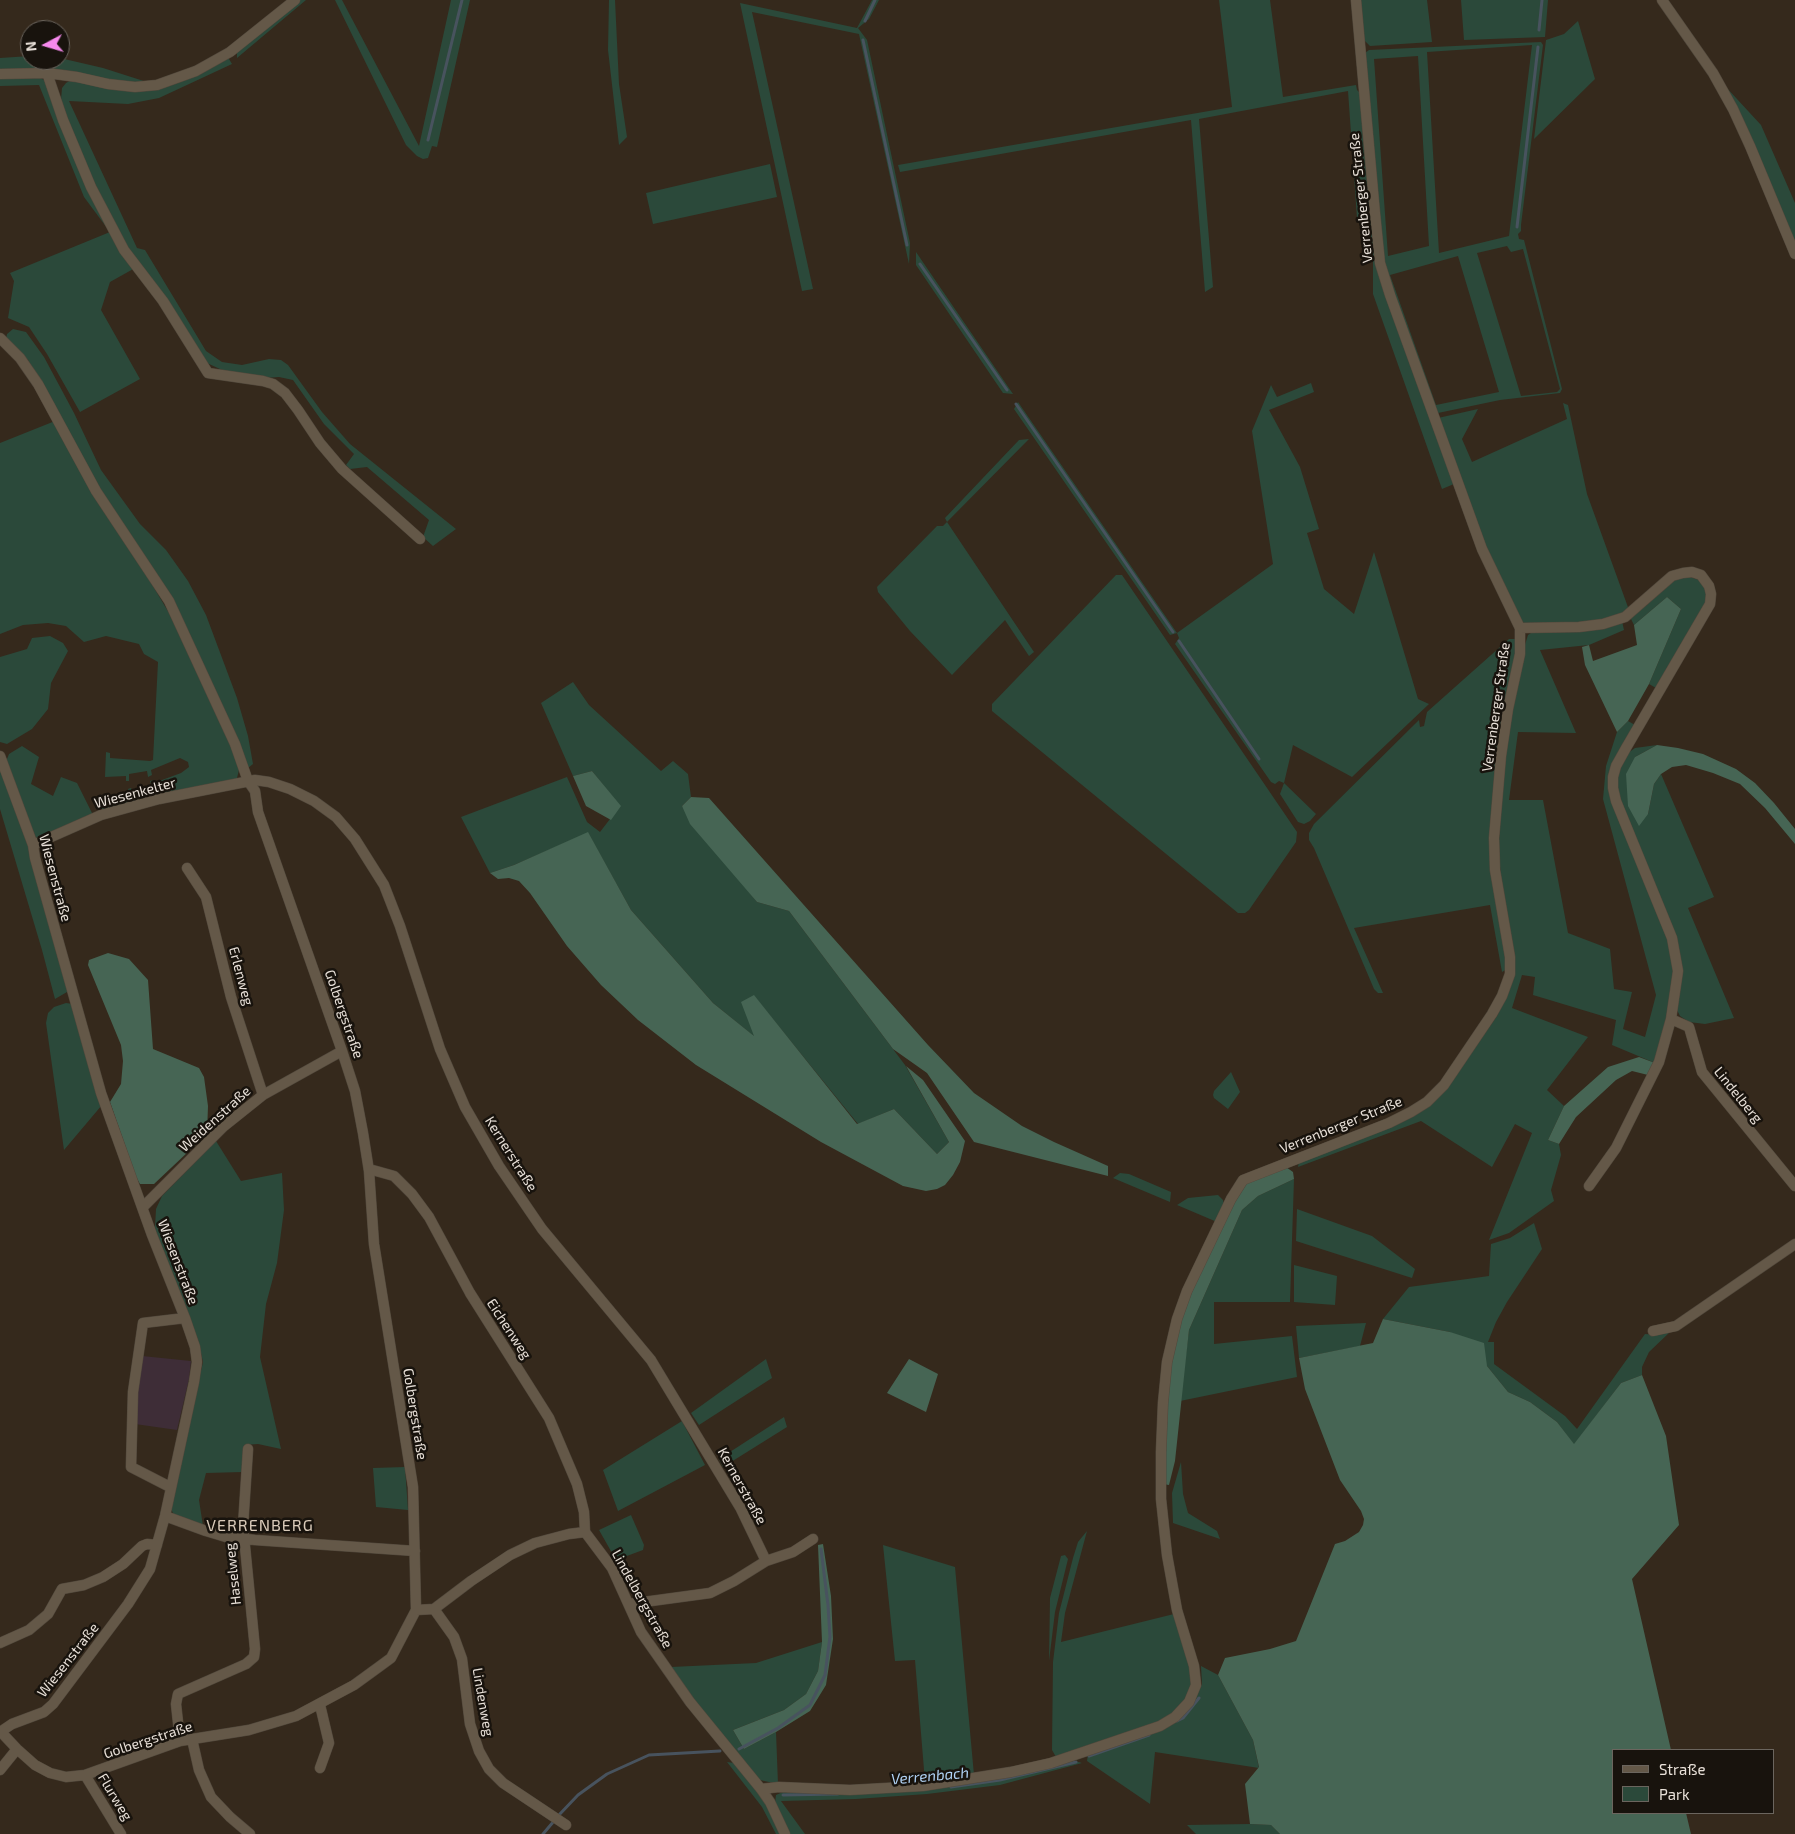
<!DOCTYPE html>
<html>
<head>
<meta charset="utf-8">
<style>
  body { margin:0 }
  #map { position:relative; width:1795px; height:1834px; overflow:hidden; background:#35291c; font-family:"Exo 2",sans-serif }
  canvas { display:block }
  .legend { position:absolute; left:1612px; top:1749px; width:162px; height:65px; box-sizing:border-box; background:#18130d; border:1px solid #6b655e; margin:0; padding:6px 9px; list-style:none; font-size:15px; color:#e8e0d8 }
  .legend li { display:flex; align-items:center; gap:10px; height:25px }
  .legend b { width:25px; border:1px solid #6b655e }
  .north { position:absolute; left:20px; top:20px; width:50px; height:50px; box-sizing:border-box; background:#18130d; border:1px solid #6b655e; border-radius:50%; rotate:264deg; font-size:14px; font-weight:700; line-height:20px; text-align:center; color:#e8e0d8 }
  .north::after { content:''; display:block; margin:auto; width:18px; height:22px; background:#f689ed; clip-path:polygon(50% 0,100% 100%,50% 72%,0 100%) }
</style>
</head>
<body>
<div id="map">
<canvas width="1795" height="1834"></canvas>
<ul class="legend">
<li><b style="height:6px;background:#645848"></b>Straße</li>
<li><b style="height:14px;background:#2b493a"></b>Park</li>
</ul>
<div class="north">N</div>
</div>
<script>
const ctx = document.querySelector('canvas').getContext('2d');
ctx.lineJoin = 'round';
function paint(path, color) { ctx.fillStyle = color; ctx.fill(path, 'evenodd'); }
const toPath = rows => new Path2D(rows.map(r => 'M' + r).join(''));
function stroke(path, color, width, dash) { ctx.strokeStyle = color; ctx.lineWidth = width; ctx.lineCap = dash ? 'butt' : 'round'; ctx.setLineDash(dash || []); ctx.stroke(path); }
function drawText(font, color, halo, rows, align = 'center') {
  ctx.font = font + ' "Exo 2",sans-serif'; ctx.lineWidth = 5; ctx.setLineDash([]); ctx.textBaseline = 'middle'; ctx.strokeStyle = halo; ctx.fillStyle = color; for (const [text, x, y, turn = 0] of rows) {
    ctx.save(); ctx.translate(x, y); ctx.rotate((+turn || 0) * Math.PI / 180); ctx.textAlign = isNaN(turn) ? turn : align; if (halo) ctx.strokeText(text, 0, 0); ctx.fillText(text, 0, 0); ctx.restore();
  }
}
paint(toPath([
  [142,1356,191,1361,189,1379,177,1430,135,1424,136,1393]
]), '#3e2d37');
paint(toPath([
  [298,0,306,0,237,58,237,51],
  [335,0,342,0,419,146,451,0,470,0,437,147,432,146,428,158,423,159,417,156,406,145],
  [609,0,615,0,619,84,627,137,619,145,608,50],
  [872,0,879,0,869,19,858,28,867,40,910,243,909,264,859,34,752,12,813,289,802,291,740,3,857,28],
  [1219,0,1270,0,1283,97,1356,85,1357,90,1361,94,1370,208,1367,213,1357,218,1348,91,1199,119,1213,287,1205,292,1191,120,900,172,898,165,1232,107],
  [1360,0,1427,0,1432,42,1370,46,1364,40],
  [1461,0,1548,0,1545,37,1464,40],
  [1578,21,1595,79,1534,139,1546,40,1564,34],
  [1541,42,1543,45,1521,225,1521,231,1518,234,1519,239,1524,240,1562,389,1560,393,1500,400,1438,413,1435,411,1392,293,1383,259,1365,53,1369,50],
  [1532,45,1509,236,1439,253,1427,52],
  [1418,56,1429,246,1388,256,1374,59],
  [1507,246,1511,252,1523,249,1560,389,1557,392,1521,396,1477,253],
  [1458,256,1499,392,1436,405,1390,275],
  [30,56,30,60,60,60,60,58,103,68,150,83,135,85,0,72,0,58],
  [224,59,229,59,232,64,159,98,128,104,69,101,137,248,145,250,206,351,222,362,242,365,269,359,281,360,288,365,322,412,350,444,456,529,433,546,423,537,429,520,367,467,350,469,346,465,354,454,324,424,293,380,279,377,265,378,222,370,207,363,126,247,94,188,65,118,61,100,62,88,66,83,71,80,135,91],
  [1713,73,1761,125,1795,203,1795,254],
  [39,77,47,82,135,268,110,282,101,310,140,379,80,412,47,354,29,327,8,318,14,281,10,273,110,232,84,197,39,85,0,86,0,79],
  [770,164,777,197,653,224,646,193],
  [1369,220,1372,222,1454,484,1442,489,1373,294,1373,257],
  [916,252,1013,394,1003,393,916,265],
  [13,329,26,332,44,357,74,413,101,470,140,524,166,550,188,581,206,615,237,698,248,736,253,764,248,768,172,598,100,489,28,360,6,339,7,334],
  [1311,383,1314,392,1269,410,1300,467,1319,529,1307,533,1324,589,1354,614,1374,552,1418,699,1429,704,1352,777,1293,745,1284,783,1316,814,1310,821,1304,824,1298,822,1280,794,1284,783,1279,781,1275,784,1271,782,1175,644,1179,638,1177,633,1170,635,1014,409,1018,402,1177,633,1273,564,1252,431,1271,385,1277,397],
  [1563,403,1568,405,1587,494,1629,610,1600,622,1535,624,1524,623,1517,616,1485,547,1438,418,1478,409,1462,439,1472,462,1567,419],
  [55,421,169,613,231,746,239,770,237,778,233,781,107,811,102,809,98,800,108,796,109,802,128,797,128,789,131,788,134,795,153,789,150,781,154,780,156,782,162,780,181,773,189,767,188,762,180,758,151,770,152,775,148,777,147,771,129,774,129,781,126,781,126,776,105,777,106,752,110,753,110,758,150,761,153,760,158,662,144,654,139,644,106,636,84,642,66,626,48,623,23,625,0,634,0,443],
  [1029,439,947,522,1034,652,1029,656,1005,620,952,675,910,631,878,592,877,587,937,526,943,526,947,522,945,518,1019,440],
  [1116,575,1122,575,1297,832,1296,842,1249,910,1245,913,1238,913,992,711,992,704],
  [1687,576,1702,581,1707,595,1705,604,1656,688,1649,684,1681,609,1667,597,1634,625,1630,617,1647,605,1666,585,1677,579],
  [1622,621,1624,630,1589,645,1540,650,1576,733,1518,732,1509,800,1543,800,1568,933,1610,949,1614,989,1632,992,1623,1029,1645,1037,1656,995,1603,799,1606,766,1617,732,1628,721,1635,725,1610,777,1673,954,1673,991,1655,1063,1612,1045,1616,1020,1533,995,1535,977,1522,975,1512,1008,1588,1037,1547,1090,1564,1106,1548,1140,1559,1144,1561,1155,1551,1190,1554,1201,1509,1233,1489,1240,1532,1133,1515,1124,1492,1167,1421,1121,1298,1167,1299,1161,1390,1127,1463,1065,1497,1016,1513,975,1498,857,1504,759,1523,651,1528,635,1534,631],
  [50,636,63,643,68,651,51,683,48,709,32,729,7,744,0,742,0,657,27,649,32,638],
  [1509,639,1517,639,1517,652,1495,793,1507,969,1502,972,1490,905,1354,928,1383,993,1378,993,1374,989,1314,848,1309,840,1309,833,1314,824,1419,720,1420,727,1424,726,1427,712],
  [573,682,589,705,661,771,673,761,688,774,691,797,682,806,757,902,789,911,905,1065,949,1142,937,1154,894,1109,858,1124,754,996,755,1037,713,1003,631,910,588,833,514,865,490,873,461,817,567,777,587,822,600,832,620,806,592,771,573,776,541,703],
  [1657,745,1635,757,1648,814,1654,784,1661,774,1714,897,1688,908,1734,1018,1705,1024,1689,1022,1680,1016,1677,1010,1680,971,1618,800,1616,776,1628,753,1635,748],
  [22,746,39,757,31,784,53,796,61,777,77,783,93,815,36,838,5,764,9,754],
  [0,764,28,841,68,984,67,992,55,999,42,950,0,809],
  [66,1003,73,1004,102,1105,64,1150,46,1023,48,1013,54,1007],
  [1231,1072,1240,1092,1228,1109,1214,1098,1213,1095,1214,1091],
  [216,1141,241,1181,282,1173,284,1210,277,1263,266,1304,260,1357,281,1449,258,1444,244,1445,243,1472,206,1473,199,1500,203,1526,174,1515,170,1507,203,1362,198,1340,162,1251,155,1228,156,1209,162,1196],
  [1120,1173,1129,1174,1171,1192,1170,1202,1113,1178],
  [1294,1179,1290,1302,1214,1302,1214,1344,1292,1336,1297,1377,1180,1401,1189,1330,1242,1210,1258,1196],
  [1218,1195,1223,1200,1224,1204,1217,1222,1177,1205,1188,1198],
  [1297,1209,1372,1236,1415,1269,1412,1278,1296,1241],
  [1534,1223,1542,1249,1507,1302,1496,1322,1488,1342,1494,1342,1494,1364,1565,1416,1577,1429,1645,1334,1659,1335,1670,1332,1649,1352,1642,1367,1642,1375,1621,1383,1574,1445,1557,1422,1530,1402,1508,1392,1487,1366,1450,1332,1383,1319,1409,1287,1489,1276,1491,1244,1510,1238],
  [1294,1265,1337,1276,1335,1305,1294,1302],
  [1366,1323,1360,1346,1299,1358,1296,1326],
  [766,1359,772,1378,699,1425,691,1413],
  [784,1417,787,1427,723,1467,719,1459],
  [682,1421,705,1465,618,1511,603,1470],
  [1181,1462,1183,1494,1188,1513,1217,1531,1220,1539,1173,1523,1172,1493],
  [405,1467,408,1510,376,1507,373,1468],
  [631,1515,644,1545,643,1550,616,1560,599,1530],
  [1087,1531,1065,1613,1061,1642,1174,1614,1192,1667,1192,1685,1187,1701,1174,1715,1158,1724,1056,1757,1052,1750,1053,1662,1059,1613,1073,1558,1078,1542],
  [883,1545,955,1567,974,1775,925,1782,915,1660,895,1661],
  [1065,1555,1068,1559,1055,1612,1049,1661,1050,1598,1061,1556],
  [822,1642,818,1671,806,1694,784,1710,733,1730,744,1749,776,1732,778,1784,760,1780,718,1734,671,1667,756,1663],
  [1201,1666,1218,1675,1253,1740,1259,1768,1155,1752,1150,1804,1087,1761,1088,1754,1161,1728,1192,1704,1202,1684],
  [1072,1760,1082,1763,1000,1785,927,1794,856,1799,781,1801,805,1834,789,1834,775,1803,776,1795,783,1792,850,1792],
  [727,1762,734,1763,767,1804,781,1834,776,1834,762,1807],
  [1250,1824,1271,1825,1280,1834,1196,1834,1187,1825]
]), '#2b493a');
paint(toPath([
  [1667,597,1681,609,1649,684,1628,721,1617,732,1585,665,1582,647,1589,645,1593,661,1637,645,1634,625],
  [1657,745,1678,748,1703,754,1736,769,1755,783,1774,803,1795,829,1795,844,1765,808,1740,784,1713,773,1686,765,1672,767,1661,774,1654,784,1648,814,1639,826,1628,806,1626,774,1635,757],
  [592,771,621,806,611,820,586,806,573,776],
  [691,797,709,798,928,1045,974,1093,1022,1126,1054,1142,1108,1166,1108,1176,974,1142,927,1073,893,1049,789,911,757,902,690,824,682,806],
  [588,832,631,910,713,1003,754,1036,741,1002,754,995,857,1124,894,1109,937,1154,949,1142,906,1066,923,1080,965,1141,960,1162,953,1175,945,1185,937,1189,926,1191,903,1186,821,1142,696,1065,638,1020,601,985,567,946,530,893,519,881,509,878,498,879,490,873,514,865],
  [108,953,129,959,148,980,153,1049,199,1068,204,1077,208,1106,207,1134,154,1184,140,1184,136,1177,110,1102,121,1084,123,1061,121,1045,88,965,89,960],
  [1639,1057,1655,1063,1648,1075,1632,1071,1616,1080,1576,1117,1559,1144,1548,1140,1564,1106,1608,1067],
  [1286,1167,1293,1172,1294,1179,1258,1196,1242,1210,1189,1330,1175,1461,1169,1485,1163,1484,1163,1452,1171,1364,1180,1320,1202,1268,1232,1204,1244,1185,1256,1178],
  [1383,1319,1450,1332,1484,1343,1487,1366,1508,1392,1530,1402,1557,1422,1574,1444,1621,1383,1642,1375,1666,1436,1679,1525,1632,1579,1671,1750,1614,1750,1614,1813,1686,1813,1691,1834,1280,1834,1271,1825,1250,1824,1245,1784,1259,1767,1253,1740,1218,1675,1225,1658,1270,1649,1296,1641,1335,1544,1345,1541,1359,1532,1363,1525,1364,1519,1361,1511,1340,1480,1305,1389,1299,1358,1373,1343],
  [909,1359,938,1374,926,1412,887,1393],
  [823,1544,831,1596,833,1639,826,1685,810,1711,776,1732,744,1749,733,1730,784,1710,806,1694,818,1671,822,1642,818,1545]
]), '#466554');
stroke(toPath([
  [865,21,875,0],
  [1539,30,1542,0],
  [863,40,907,245],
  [428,140,462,0],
  [1517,227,1538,47],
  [920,264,1007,390],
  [1016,404,1173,632],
  [1179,641,1259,759],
  [1177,1721,1183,1718,1199,1698],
  [739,1749,778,1728,810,1705,825,1675,830,1637,828,1605,821,1549],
  [1089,1756,1149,1735],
  [951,1787,1000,1780,1076,1762],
  [783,1795,838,1794],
  [558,1816,578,1795,607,1774,649,1755,720,1751],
  [543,1834,554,1821]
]), '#48535e', 3);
const minor = toPath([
  [1662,0,1713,73,1733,109,1750,146,1795,254],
  [47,73,63,120,91,187,124,250,163,301,208,373,263,381,273,384,285,393,298,410,320,443,342,469,420,539],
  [0,74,47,73,77,77,108,84,135,87,157,85,196,71,230,52,295,0],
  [0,338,20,358,38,384,96,491,169,601,235,744,248,781,255,791,258,812,342,1051,355,1091,363,1133,369,1171,374,1244,413,1487,416,1610,391,1658,376,1669,354,1685,296,1716,249,1730,180,1741,85,1775,66,1777,50,1773,35,1765,17,1749,1,1732],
  [1520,628,1579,627,1603,624,1625,617,1672,576,1683,573,1692,572,1701,575,1709,586,1711,594,1710,604,1626,748,1616,766,1613,777,1613,788,1616,801,1672,938,1678,971,1671,1019,1659,1062,1616,1148,1589,1186],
  [0,756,33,845,35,858,101,1093,152,1235,185,1318,195,1347,197,1362,194,1382,165,1516,150,1569,128,1604,53,1704,44,1712,12,1724,0,1732],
  [33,845,101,815,159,799,255,780,269,782,290,789,314,801,336,817,355,839,384,885,400,926,440,1049,465,1107,499,1166,542,1229,651,1360,741,1509,766,1561,734,1581,710,1593,629,1604],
  [187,868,206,897,231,997,263,1095],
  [1671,1019,1689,1027,1702,1072,1795,1186],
  [369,1169,394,1176,412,1194,429,1217,470,1293,549,1418,577,1484,584,1512,585,1532],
  [143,1207,223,1127,263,1095,342,1051],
  [1653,1331,1676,1326,1795,1244],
  [170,1487,131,1467,133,1392,143,1323,185,1318],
  [165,1516,206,1531,226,1537,255,1540,415,1551],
  [585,1532,612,1568,641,1632,690,1702,761,1789,770,1802,785,1834],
  [766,1561,793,1552,813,1539],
  [434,1609,454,1637,462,1659,470,1724,479,1751,489,1769,503,1783,566,1825],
  [416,1610,434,1609,471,1581,510,1555,535,1543,569,1534,585,1532],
  [0,1643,29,1630,48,1614,62,1589,84,1585,103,1577,123,1564,142,1546,147,1544,157,1545],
  [320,1705,329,1743,320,1768],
  [192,1739,199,1770,211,1797,230,1817,250,1834],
  [180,1741,176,1704,178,1694,246,1664,254,1657,255,1649,243,1526,248,1449],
  [0,1770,17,1749],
  [85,1775,121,1834],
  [761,1789,779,1787,850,1790,923,1786,1011,1772,1051,1763,1160,1726,1175,1717,1189,1702,1196,1685,1194,1666,1177,1610,1167,1555,1161,1499,1161,1452,1163,1403,1167,1362,1177,1319,1187,1291,1231,1199,1243,1180,1389,1123,1411,1112,1427,1102,1444,1085,1492,1014,1502,996,1510,974,1510,957,1495,870,1494,838,1501,756,1508,709,1520,654,1520,628,1482,549,1390,295,1380,263,1375,213,1356,0]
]);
stroke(minor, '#51483c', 11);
stroke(minor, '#645848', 10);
drawText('14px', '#e8e0d8', '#18130d', [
  ["Verrenberger Straße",1361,198,-96],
  ["Verrenberger Straße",1496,707,-82],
  ["Wiesenkelter",135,793,-15],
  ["Wiesenstraße",55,878,75],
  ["Erlenweg",241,976,75],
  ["Golbergstraße",344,1014,71],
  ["Lindelberg",1738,1095,51],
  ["Weidenstraße",215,1119,-42],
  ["Verrenberger Straße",1341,1125,-22],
  ["Kernerstraße",511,1154,58],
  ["Wiesenstraße",178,1262,69],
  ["Eichenweg",509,1329,57],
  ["Golbergstraße",415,1414,81],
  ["Kernerstraße",742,1486,61],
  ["Haselweg",233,1574,-96],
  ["Lindelbergstraße",642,1599,61],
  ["Wiesenstraße",68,1660,-52],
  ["Lindenweg",483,1702,80],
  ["Golbergstraße",148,1740,-18],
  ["Flurweg",115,1797,59]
]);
drawText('italic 15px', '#b1d3f6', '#18130d', [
  ["Verrenbach",930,1776,-5]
]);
ctx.letterSpacing = '1px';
drawText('16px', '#dacbba', '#18130d', [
  ["VERRENBERG",260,1526]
]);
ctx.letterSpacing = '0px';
</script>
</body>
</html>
